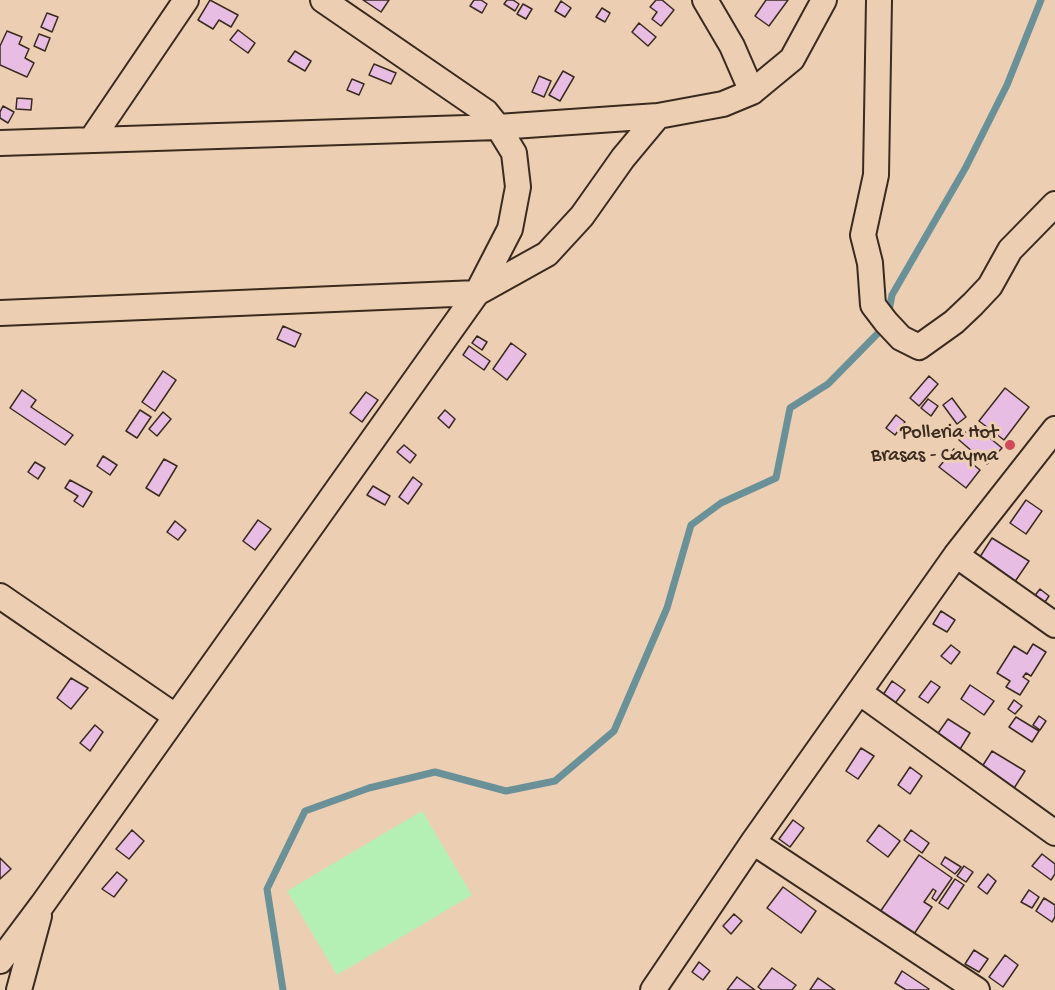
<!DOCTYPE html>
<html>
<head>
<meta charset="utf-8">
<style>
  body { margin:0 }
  canvas { display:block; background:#eccfb3 }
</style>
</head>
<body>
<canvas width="1055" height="990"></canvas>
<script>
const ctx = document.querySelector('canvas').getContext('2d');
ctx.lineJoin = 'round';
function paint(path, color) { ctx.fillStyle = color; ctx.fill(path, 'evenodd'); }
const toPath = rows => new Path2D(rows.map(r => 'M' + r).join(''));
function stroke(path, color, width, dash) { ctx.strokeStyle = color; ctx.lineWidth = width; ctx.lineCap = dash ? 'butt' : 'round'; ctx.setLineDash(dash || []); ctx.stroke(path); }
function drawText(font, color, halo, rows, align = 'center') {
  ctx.font = font + ' "Gochi Hand",sans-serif'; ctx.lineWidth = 6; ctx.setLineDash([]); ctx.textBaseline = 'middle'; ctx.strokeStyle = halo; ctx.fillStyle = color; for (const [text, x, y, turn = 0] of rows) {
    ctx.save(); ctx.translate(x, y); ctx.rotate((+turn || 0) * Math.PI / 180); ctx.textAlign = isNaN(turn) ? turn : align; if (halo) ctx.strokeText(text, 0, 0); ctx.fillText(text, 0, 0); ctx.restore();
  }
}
paint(toPath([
  [422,811,472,895,337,975,287,891]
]), '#b4efb4');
stroke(toPath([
  [888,316,892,295,966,167,1007,85,1041,0],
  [283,990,267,889,305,811,369,788,435,772,506,791,555,781,614,731,667,608,691,525,721,503,776,478,790,408,828,384,885,326]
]), '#6a9198', 7);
const building = toPath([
  [210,0,238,15,231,27,219,20,213,29,198,20,210,0],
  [363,0,389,0,381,12,363,0],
  [474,0,481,0,487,4,482,13,470,6,474,0],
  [507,0,513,0,519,4,515,11,504,4,507,0],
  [656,0,662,0,674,10,661,26,652,19,657,12,650,7,656,0],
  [766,0,788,0,769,26,755,16,766,0],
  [561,1,571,8,565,17,555,11,561,1],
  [523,4,532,9,526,19,517,14,523,4],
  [602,8,610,13,605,22,596,17,602,8],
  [47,13,58,17,52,32,41,27,47,13],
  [639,23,656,37,648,46,632,32,639,23],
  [238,30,255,43,248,53,230,40,238,30],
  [7,31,22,37,19,44,29,49,25,58,34,63,27,77,0,65,0,46,7,31],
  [39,34,50,38,45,51,34,46,39,34],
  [295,51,311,61,305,71,288,61,295,51],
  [374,64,396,73,391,84,369,75,374,64],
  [563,71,574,77,560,101,549,95,563,71],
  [539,76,551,81,544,97,532,92,539,76],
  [352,79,364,84,359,95,347,90,352,79],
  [17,98,32,99,31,110,16,109,17,98],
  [3,106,14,112,8,123,0,118,0,112,3,106],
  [283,326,301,334,295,347,277,339,283,326],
  [477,336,487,342,482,350,472,343,477,336],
  [511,343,526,354,507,380,493,369,511,343],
  [469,346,490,361,484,370,463,355,469,346],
  [163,371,176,380,155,411,142,402,163,371],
  [929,376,938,384,919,406,910,398,929,376],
  [1005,388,1029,407,1004,440,979,421,1005,388],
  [22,390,36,400,31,407,73,435,65,445,10,408,22,390],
  [366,392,378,400,362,422,350,413,366,392],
  [952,398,966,417,957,424,943,405,952,398],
  [928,399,938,406,931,416,921,408,928,399],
  [140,410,151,417,137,438,126,431,140,410],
  [445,410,455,419,449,428,438,418,445,410],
  [163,412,171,419,157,436,149,429,163,412],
  [896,415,905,422,895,435,886,428,896,415],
  [973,424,1002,448,987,464,959,440,973,424],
  [404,445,416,455,410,463,397,452,404,445],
  [954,449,980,470,966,488,939,467,954,449],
  [103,456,117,465,110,475,97,466,103,456],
  [164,459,177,466,159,496,146,488,164,459],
  [35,462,45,468,38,479,28,472,35,462],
  [413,477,422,484,408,504,399,497,413,477],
  [70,480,92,492,83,507,74,501,78,496,65,488,70,480],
  [373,486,390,496,385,505,367,495,373,486],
  [1026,500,1042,511,1026,534,1010,523,1026,500],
  [258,520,271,529,255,550,243,541,258,520],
  [175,521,186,530,178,540,167,532,175,521],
  [992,538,1029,561,1014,583,978,560,992,538],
  [1040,589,1049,596,1043,605,1033,598,1040,589],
  [941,611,955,620,947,632,933,624,941,611],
  [1033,644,1046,652,1031,676,1026,673,1023,677,1029,681,1020,695,1006,687,1010,681,997,673,1014,646,1027,654,1033,644],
  [951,645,960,652,951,664,941,656,951,645],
  [71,678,88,688,71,709,57,698,71,678],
  [892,681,905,690,893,706,881,698,892,681],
  [931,681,940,687,928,703,919,697,931,681],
  [970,685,994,701,984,715,961,699,970,685],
  [1014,700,1022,706,1015,714,1008,709,1014,700],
  [1039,716,1046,721,1040,730,1033,725,1039,716],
  [1016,717,1039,731,1032,742,1009,727,1016,717],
  [948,719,970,733,957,754,934,739,948,719],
  [95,725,103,732,90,751,80,743,95,725],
  [861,748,874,756,858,779,846,771,861,748],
  [992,751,1025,771,1011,793,978,773,992,751],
  [910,767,922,776,910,794,898,785,910,767],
  [793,820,804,828,790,847,779,839,793,820],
  [879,825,900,841,888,857,867,841,879,825],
  [132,830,144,841,129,859,116,849,132,830],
  [911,830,929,843,922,853,904,840,911,830],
  [1042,854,1055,864,1055,874,1051,880,1032,866,1042,854],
  [919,855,952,878,936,901,932,898,936,891,933,889,924,902,932,907,914,934,880,912,919,855],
  [945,857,961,867,955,874,941,864,945,857],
  [0,858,11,869,0,879,0,858],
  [964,866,973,872,966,882,957,876,964,866],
  [117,872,127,880,114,897,102,889,117,872],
  [988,874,996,881,987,894,978,887,988,874],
  [955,879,964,885,948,909,939,903,955,879],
  [783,887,816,911,801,933,767,908,783,887],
  [1029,890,1039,897,1032,908,1021,902,1029,890],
  [1044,898,1055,905,1055,917,1052,922,1036,911,1044,898],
  [734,914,742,921,731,934,723,926,734,914],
  [974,950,988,959,979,972,965,964,974,950],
  [1005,955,1018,965,1003,987,989,977,1005,955],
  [699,962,710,971,703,980,692,972,699,962],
  [772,968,796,985,792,990,762,990,758,987,772,968],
  [902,971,929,989,928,990,906,990,895,983,902,971],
  [737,977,755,990,727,990,737,977],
  [818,978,835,990,810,990,818,978]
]);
paint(building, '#e7bde4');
stroke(building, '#3b2a1e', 1.5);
const street = toPath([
  [705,0,732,46,752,92],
  [879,0,876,175,863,235,870,263,873,305,886,322,901,338,919,347,954,322,973,304,990,286,1010,250,1055,204],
  [91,140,186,0],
  [0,143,498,127,658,116,723,104,752,92,792,59,824,0],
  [0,313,477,293,547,254,582,216,623,158,658,116],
  [956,555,1055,625],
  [0,596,175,716],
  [859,692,1055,833],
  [753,842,977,990],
  [0,961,42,905,477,293,510,229,518,187,514,153,498,127,486,112,323,0],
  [19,990,39,916],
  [653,990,753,842,956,555,1055,429]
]);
stroke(street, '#3b2a1e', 28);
stroke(street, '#eccfb3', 24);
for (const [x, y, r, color] of [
  [1010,445,6,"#d1495b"]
]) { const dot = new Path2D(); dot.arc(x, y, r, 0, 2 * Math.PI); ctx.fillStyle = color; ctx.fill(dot); stroke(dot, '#eccfb3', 2); }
drawText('20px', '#3b2a1e', '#eccfb3', [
  ["Polleria Hot",998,434],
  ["Brasas - Cayma",998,457]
], 'right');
</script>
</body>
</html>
